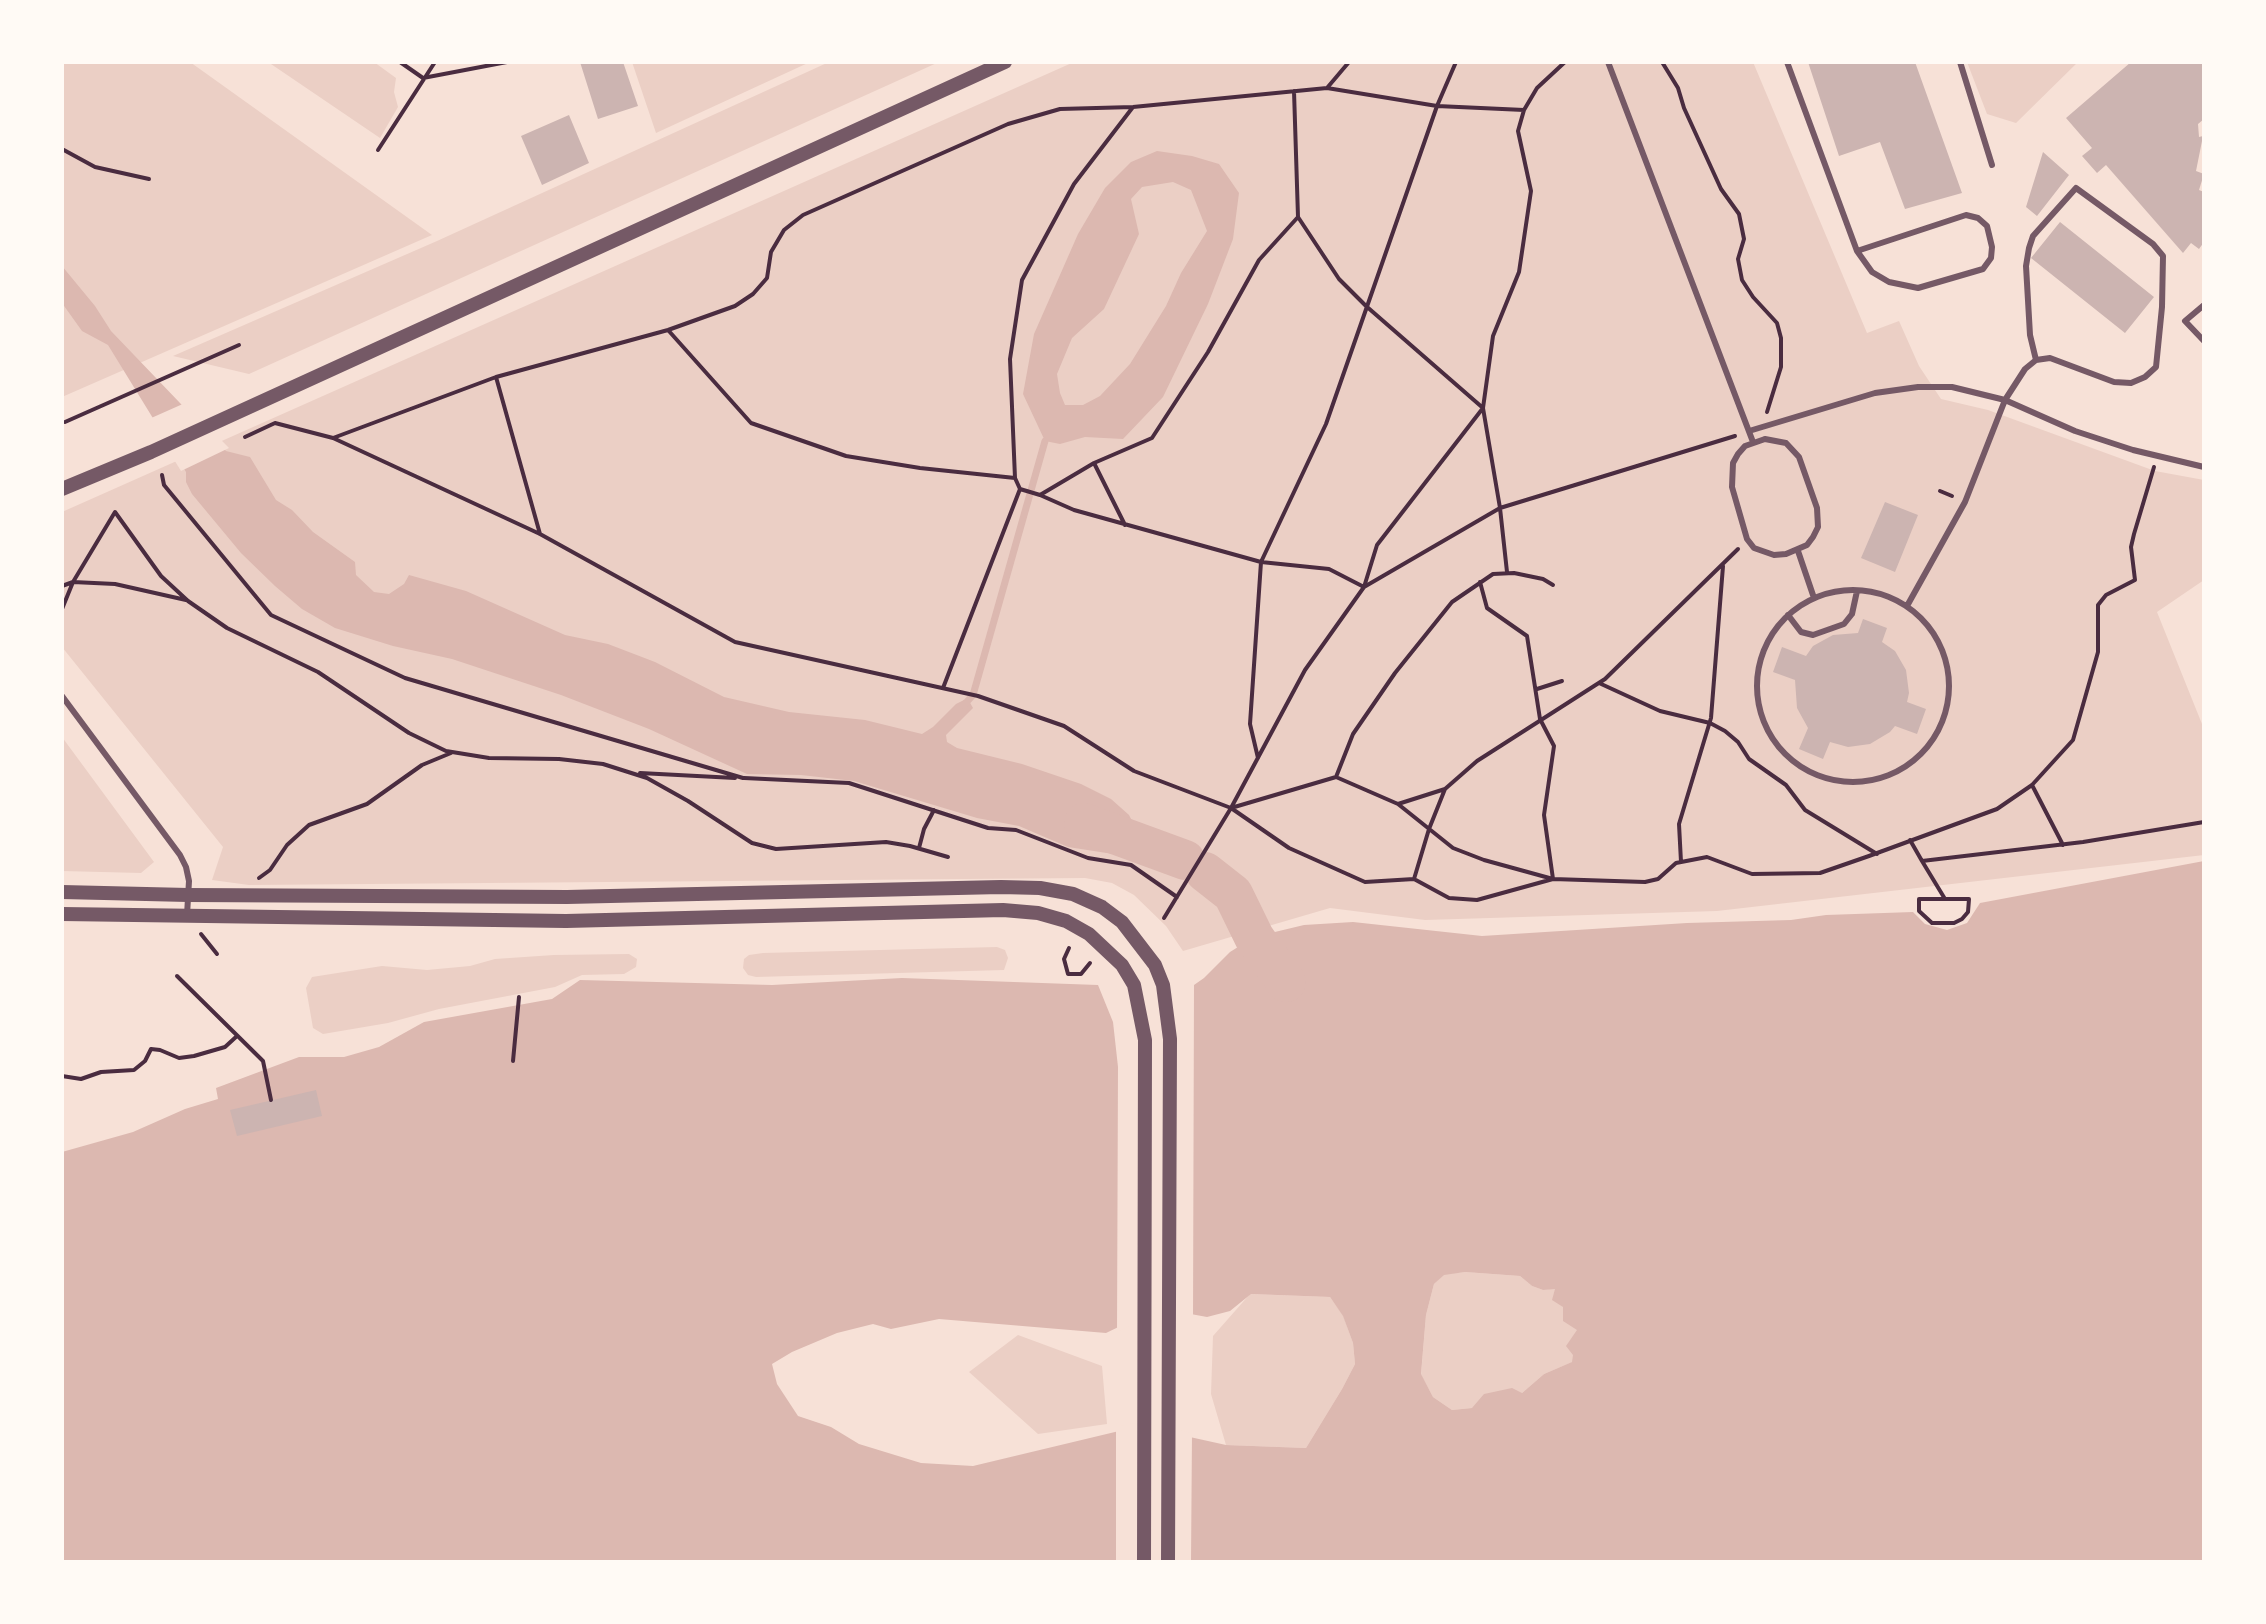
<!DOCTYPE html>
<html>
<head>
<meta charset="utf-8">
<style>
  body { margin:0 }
  #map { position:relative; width:2266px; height:1624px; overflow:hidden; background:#f7e1d7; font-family:"PT Sans",sans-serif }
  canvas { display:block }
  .frame { position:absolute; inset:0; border:64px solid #fffaf5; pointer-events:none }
</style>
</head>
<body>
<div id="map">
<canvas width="2266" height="1624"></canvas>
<div class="frame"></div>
</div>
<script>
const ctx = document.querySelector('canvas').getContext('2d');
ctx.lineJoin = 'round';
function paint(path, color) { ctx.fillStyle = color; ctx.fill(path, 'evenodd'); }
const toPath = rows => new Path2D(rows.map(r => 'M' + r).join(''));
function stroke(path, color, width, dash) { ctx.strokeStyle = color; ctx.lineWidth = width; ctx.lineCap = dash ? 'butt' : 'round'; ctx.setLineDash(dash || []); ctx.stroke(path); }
paint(toPath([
  [62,62,190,62,432,235,62,397],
  [268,62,374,62,396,78,394,92,398,107,380,138],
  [632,62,810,62,656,133],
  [829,62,939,62,249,374,173,356,437,241],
  [1074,62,1753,62,1867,333,1899,321,1919,366,1941,399,1988,410,2155,471,2204,480,2204,580,2157,612,2204,729,2204,855,1717,911,1425,920,1330,908,1183,951,1166,926,1134,895,1112,883,1085,878,249,885,212,880,223,847,62,647,62,512],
  [1967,62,2078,62,2016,123,1987,114],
  [62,737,154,862,141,873,62,871],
  [997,947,1005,950,1008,958,1004,970,756,977,748,975,743,968,744,959,749,955,763,953],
  [629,954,637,959,636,967,624,974,582,975,555,987,439,1009,388,1023,323,1034,313,1028,306,988,312,977,382,966,427,970,470,966,495,959,554,955],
  [1465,1272,1520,1276,1532,1286,1543,1290,1556,1288,1563,1307,1578,1330,1573,1362,1544,1374,1522,1393,1472,1408,1452,1410,1433,1397,1421,1375,1426,1315,1434,1284,1444,1274],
  [1250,1294,1330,1297,1343,1315,1353,1343,1355,1364,1342,1389,1306,1448,1226,1445,1211,1394,1213,1336],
  [1018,1335,1102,1366,1107,1424,1038,1434,969,1372]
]), '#ebcfc5');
paint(toPath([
  [1157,151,1192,156,1219,164,1239,193,1233,239,1208,304,1163,397,1123,439,1085,437,1060,444,1045,441,1023,394,1034,334,1078,234,1105,188,1131,162],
  [1173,182,1191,190,1207,231,1181,273,1166,306,1130,364,1100,396,1083,405,1065,405,1060,393,1057,374,1072,338,1104,309,1139,234,1131,199,1142,187],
  [62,266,95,306,111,331,226,451,250,457,276,500,292,510,313,532,355,562,356,575,374,592,389,594,404,584,409,575,466,591,565,635,608,644,655,662,724,697,789,712,865,720,922,734,933,727,956,704,964,700,969,701,973,708,946,735,947,742,957,748,1022,764,1081,784,1111,799,1129,815,1137,831,1134,840,1113,854,1068,847,1019,826,977,818,854,781,801,775,747,774,649,729,561,695,452,659,393,646,335,628,302,609,275,586,241,553,192,494,186,482,186,472,108,345,82,331,62,303],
  [2204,861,2204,1562,62,1562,62,1152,133,1132,185,1109,218,1099,216,1088,299,1057,344,1057,379,1047,424,1022,552,999,580,980,772,985,902,978,1098,985,1194,985,1204,978,1230,952,1254,937,1304,925,1353,922,1482,936,1687,923,1791,920,1826,915,1913,912,1925,924,1947,930,1967,923,1980,903],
  [1465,1272,1520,1276,1532,1286,1543,1290,1555,1289,1552,1300,1563,1307,1563,1321,1577,1330,1566,1346,1573,1355,1572,1362,1544,1374,1522,1393,1512,1388,1484,1394,1472,1408,1452,1410,1433,1397,1421,1374,1426,1315,1434,1284,1444,1275],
  [1251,1294,1330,1297,1343,1316,1353,1343,1355,1364,1342,1389,1306,1448,1226,1445,1140,1426,973,1466,921,1463,859,1444,831,1427,798,1416,777,1384,772,1364,792,1352,837,1333,873,1324,891,1329,939,1319,1106,1333,1158,1308,1207,1317,1230,1311]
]), '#dcb8b0');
paint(toPath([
  [185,403,229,448,181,471,149,419],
  [1098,985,1194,985,1193,1318,1158,1312,1117,1332,1118,1067,1113,1022],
  [1140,1422,1192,1433,1191,1562,1116,1562,1116,1427]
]), '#f7e1d7');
stroke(toPath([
  [964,705,973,695,1045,441]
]), '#dcb8b0', 7);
stroke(toPath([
  [1084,823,1185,860],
  [1205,872,1233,894,1254,937,1286,982]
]), '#dcb8b0', 40);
paint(toPath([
  [580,62,623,62,638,106,598,119],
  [1808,62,1915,62,1962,193,1905,209,1880,142,1839,156],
  [2131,62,2204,62,2204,119,2198,124,2199,137,2203,136,2196,171,2204,174,2199,190,2204,192,2204,242,2199,249,2191,243,2183,253,2106,165,2097,173,2082,156,2092,148,2066,118],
  [569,115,589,163,542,185,521,136],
  [2043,152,2069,175,2037,216,2026,207],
  [2060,222,2154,297,2125,333,2031,258],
  [1885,502,1918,515,1895,572,1861,558],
  [1863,619,1887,628,1882,642,1895,651,1906,670,1909,693,1907,702,1926,709,1917,734,1895,726,1890,732,1870,744,1848,747,1830,742,1823,759,1799,749,1808,728,1797,708,1795,680,1773,672,1782,647,1806,656,1813,646,1833,635,1858,633],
  [316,1090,322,1116,237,1136,230,1110]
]), '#ccb4b1');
stroke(toPath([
  [400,62,423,78,507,62],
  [1662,62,1678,88,1684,108,1721,189,1739,214,1744,239,1738,259,1742,280,1753,297,1777,323,1781,338,1781,367,1767,412],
  [1327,88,1437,106,1524,110],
  [1294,91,1298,217,1339,279,1366,306,1483,408],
  [62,149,95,167,149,179],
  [378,150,435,62],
  [668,330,751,423,846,456,920,468,1015,478,1020,489,1040,495,1074,510,1261,562,1329,569,1364,587,1500,508,1735,436],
  [496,377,540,534],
  [65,422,239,345],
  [245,437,275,423,333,438,540,534,735,642,978,696,1064,726,1134,771,1231,808,1289,848,1365,882,1414,879],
  [333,438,496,377,668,330,735,306,753,294,767,278,771,252,784,230,803,215,1008,124,1060,109,1133,107,1327,88,1349,62],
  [1094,463,1125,525],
  [162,475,164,485,271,615,405,678,743,778],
  [1015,478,1010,359,1022,280,1074,184,1133,107],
  [1940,491,1952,496],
  [1040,495,1094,463,1152,438,1208,352,1259,260,1298,217],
  [1507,572,1500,508,1483,408,1493,336,1519,272,1531,191,1518,131,1524,110,1537,88,1565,62],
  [62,586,73,582,115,584,186,600],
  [62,609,73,582,115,512,161,576,188,601,227,628,318,672,409,733,446,751,489,758,559,759,603,764,647,778,688,801,752,843,776,849,886,842,910,846,948,857],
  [1599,683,1660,711,1710,723,1725,731,1738,742,1749,759,1786,785,1805,810,1877,854],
  [943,688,1020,489],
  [1537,689,1562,681],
  [1258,758,1250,724,1261,562,1326,424,1437,106,1456,62],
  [640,773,735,778],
  [1336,777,1353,734,1395,673,1452,602,1493,574,1514,573,1543,579,1553,585],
  [744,778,849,783,988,828,1016,830,1088,858,1131,865,1177,897],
  [2032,785,2063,845],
  [1445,789,1429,829,1414,879,1449,898,1477,900,1553,879,1544,815,1554,746,1540,719,1527,636,1487,608,1480,582],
  [1398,804,1445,789,1477,761,1605,679,1738,549],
  [1231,808,1336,777,1398,804,1453,848,1484,860,1553,879,1645,882,1658,879,1676,863,1707,857,1752,874,1820,873,1869,856,1997,809,2032,785,2073,740,2098,652,2098,605,2106,595,2135,580,2131,547,2134,534,2154,467],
  [1910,840,1922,861,2083,842,2204,822],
  [919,848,924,829,934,810],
  [1922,861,1945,899],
  [1681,862,1679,824,1711,718,1723,566],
  [259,878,270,870,287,845,309,825,367,804,422,765,451,753],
  [1919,899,1969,899,1968,912,1962,919,1954,923,1932,923,1919,911,1919,899],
  [1164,918,1231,808,1305,670,1364,587,1377,545,1483,408],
  [201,934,217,954],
  [1069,948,1064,959,1068,974,1081,974,1090,963],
  [177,976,263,1061,271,1100],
  [513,1061,519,997],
  [62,1076,81,1079,101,1072,134,1070,145,1061,151,1049,160,1050,179,1058,194,1056,225,1047,237,1036]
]), '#4a2c40', 4);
stroke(toPath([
  [1608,62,1753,442],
  [1787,62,1857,251,1872,272,1889,282,1918,288,1983,269,1991,258,1992,247,1987,226,1978,218,1966,215,1857,251],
  [1960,62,1992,165],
  [2204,305,2185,321,2204,341],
  [1749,431,1875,393,1918,387,1952,387,2005,400,2075,431,2133,450,2204,467],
  [1765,439,1786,443,1799,457,1817,508,1818,527,1813,537,1807,545,1786,554,1774,555,1754,548,1747,539,1732,487,1733,463,1738,454,1745,446,1765,439],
  [1798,551,1814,598],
  '1757 686a96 96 0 1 1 192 0a96 96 0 1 1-192 0Z',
  [1907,606,1965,502,2005,400,2025,369,2036,360,2050,358,2114,382,2131,383,2145,377,2156,367,2162,307,2163,256,2153,244,2076,188,2033,236,2029,248,2026,266,2030,335,2036,360],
  [1788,615,1801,632,1813,635,1844,624,1852,614,1857,591],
  [62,696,180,855,186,867,189,881,187,915]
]), '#755966', 6);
stroke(toPath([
  [62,489,151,452,1005,62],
  [62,892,188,895,567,897,1001,887,1040,888,1073,894,1102,907,1122,922,1155,965,1163,985,1170,1039,1168,1562],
  [62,914,566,921,1003,910,1038,913,1066,921,1089,934,1122,965,1134,985,1145,1040,1144,1562]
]), '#755966', 14);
</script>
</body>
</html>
